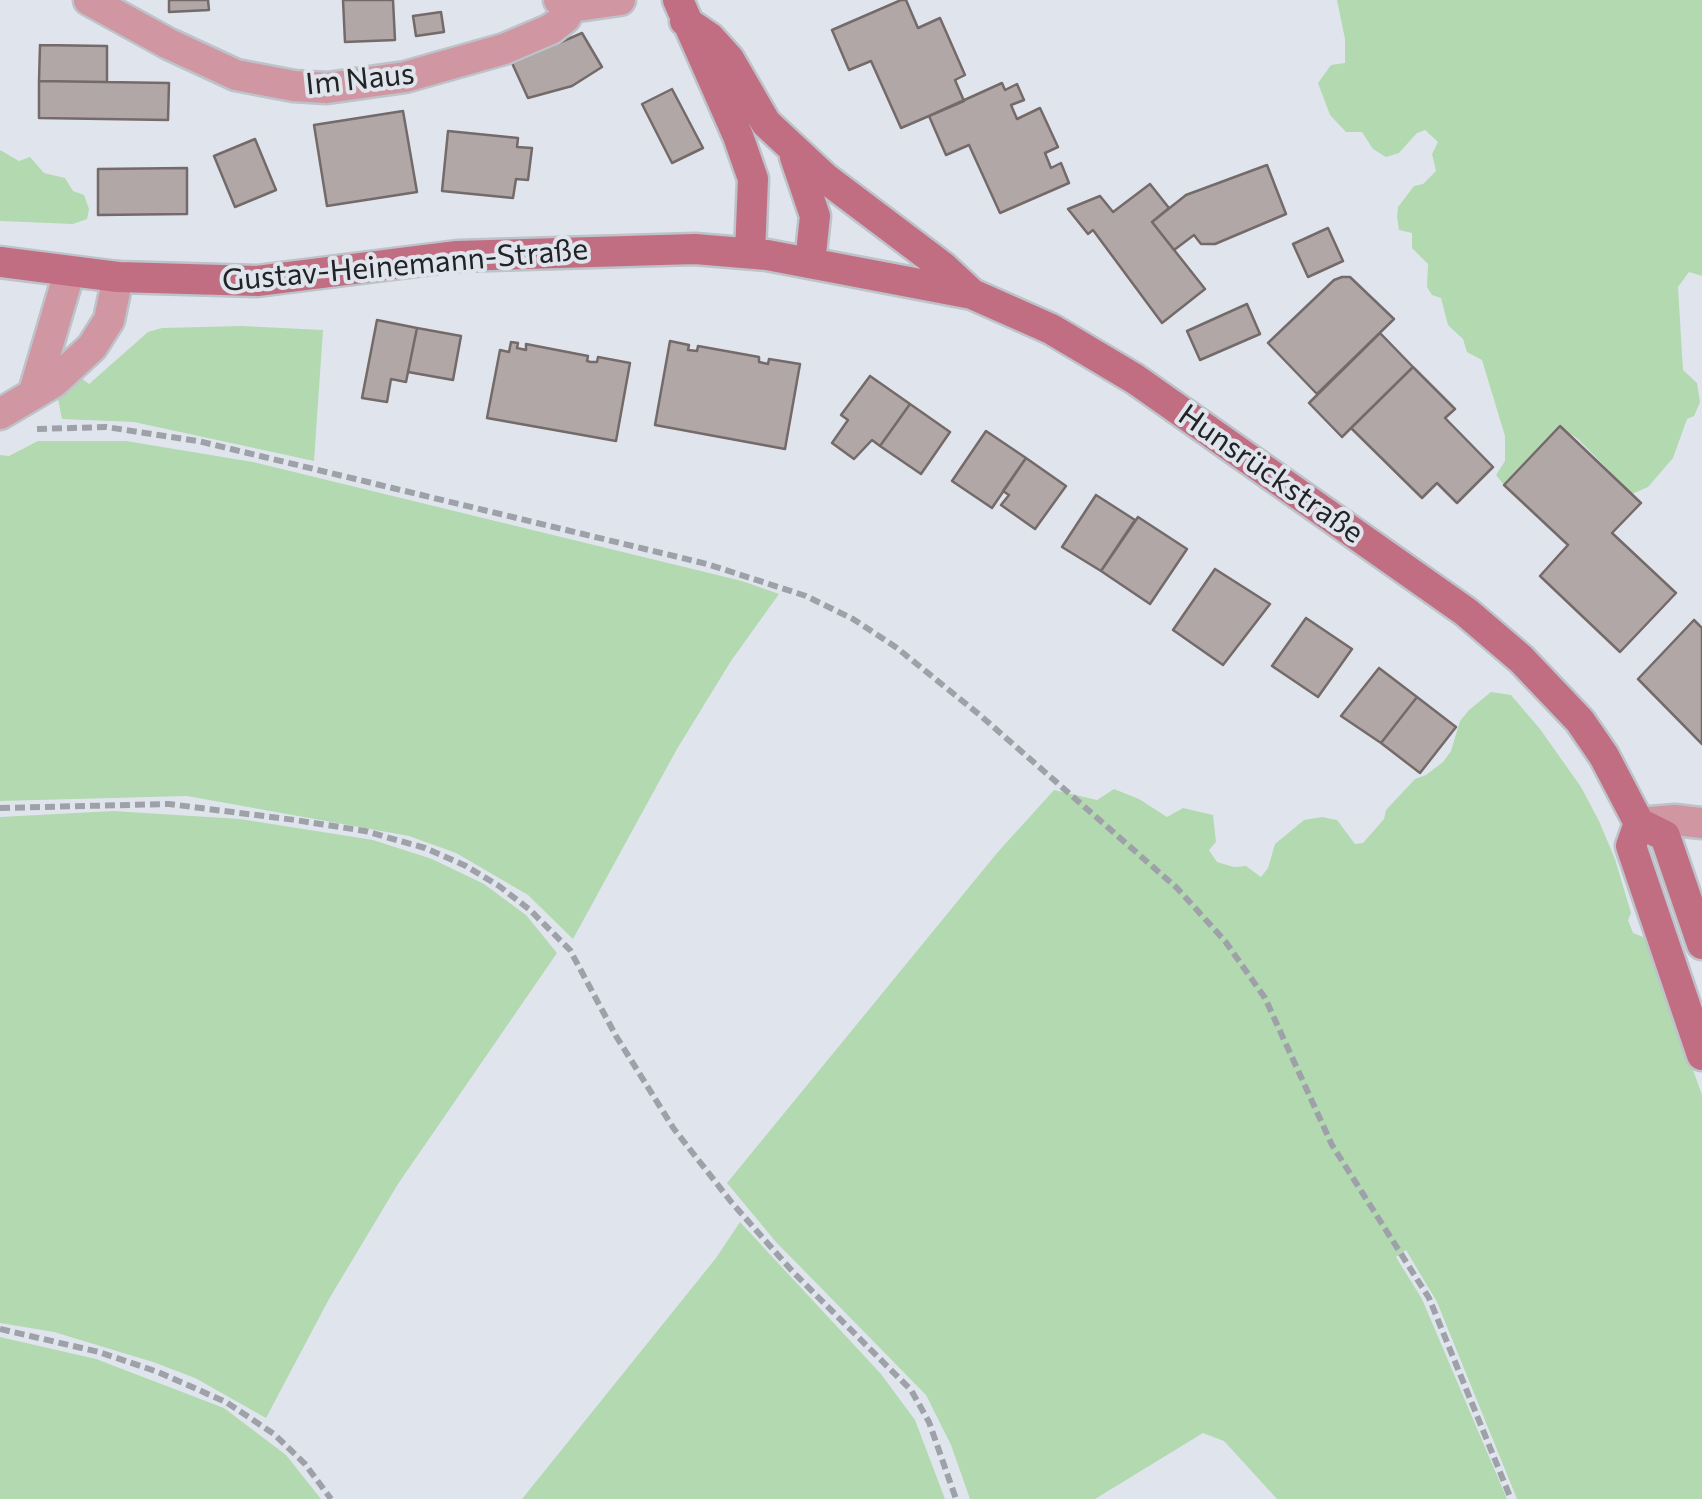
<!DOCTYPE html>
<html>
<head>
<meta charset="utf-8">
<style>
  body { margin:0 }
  canvas { display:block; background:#e0e5ed }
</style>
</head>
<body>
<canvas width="1702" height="1499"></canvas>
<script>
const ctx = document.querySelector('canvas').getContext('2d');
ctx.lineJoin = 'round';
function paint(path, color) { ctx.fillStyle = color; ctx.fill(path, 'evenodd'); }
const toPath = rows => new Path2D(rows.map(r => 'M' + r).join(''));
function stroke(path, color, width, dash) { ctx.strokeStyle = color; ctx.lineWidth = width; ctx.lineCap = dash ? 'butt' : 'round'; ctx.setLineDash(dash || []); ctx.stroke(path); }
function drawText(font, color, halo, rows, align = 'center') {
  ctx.font = font + ' Commissioner,sans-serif'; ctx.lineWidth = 8; ctx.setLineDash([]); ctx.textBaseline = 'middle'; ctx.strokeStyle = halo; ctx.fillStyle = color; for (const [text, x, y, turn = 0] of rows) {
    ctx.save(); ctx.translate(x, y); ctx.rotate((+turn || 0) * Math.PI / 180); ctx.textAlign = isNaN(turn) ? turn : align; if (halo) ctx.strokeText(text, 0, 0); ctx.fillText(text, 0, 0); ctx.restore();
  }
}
paint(toPath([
  [1337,0,1702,0,1702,276,1689,272,1678,287,1683,370,1697,383,1700,402,1694,416,1687,419,1673,458,1648,487,1632,494,1578,439,1560,427,1504,485,1496,475,1505,461,1505,436,1482,360,1467,352,1463,339,1448,325,1441,298,1432,295,1427,287,1428,264,1412,248,1412,233,1399,230,1397,217,1398,207,1414,186,1423,184,1436,171,1432,154,1438,142,1425,130,1417,133,1399,153,1386,157,1373,149,1362,132,1346,132,1330,115,1318,83,1331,65,1345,63,1345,39],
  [0,150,19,161,30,157,44,173,65,178,73,191,84,195,89,209,87,219,73,224,0,221],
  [242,326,323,330,314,461,134,422,62,419,58,399,81,378,89,384,148,332,162,328],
  [38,441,126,441,253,462,742,581,779,594,731,661,677,749,573,939,528,895,456,853,409,836,187,796,0,801,0,455,9,456],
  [1491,692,1511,695,1540,729,1581,787,1599,821,1615,859,1631,913,1628,920,1633,933,1646,938,1702,1095,1702,1499,1517,1499,1437,1302,1406,1250,1396,1257,1422,1299,1507,1499,1277,1499,1224,1441,1203,1433,1095,1499,970,1499,951,1445,926,1395,776,1242,727,1183,997,853,1054,790,1097,800,1114,789,1139,799,1167,817,1183,808,1213,815,1216,842,1209,850,1217,862,1234,867,1246,866,1261,877,1268,868,1275,844,1304,820,1322,817,1337,820,1355,844,1363,843,1384,819,1386,810,1415,779,1426,775,1443,762,1451,751,1460,721,1469,710],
  [113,811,240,819,373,840,432,859,484,884,526,915,557,953,398,1184,329,1299,266,1418,195,1378,153,1362,54,1332,0,1323,0,817],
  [740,1222,881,1374,915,1420,945,1499,522,1499,716,1258],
  [0,1337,96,1359,224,1408,286,1455,321,1499,0,1499]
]), '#b3d9b1');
const building = toPath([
  [169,0,208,0,209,10,169,12,169,0],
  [343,0,393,0,395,40,345,42,343,0],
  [901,0,906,0,918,28,940,18,965,75,955,80,964,101,901,128,871,61,849,70,832,30,901,0],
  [441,12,444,32,416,36,413,16,441,12],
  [582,33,602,67,572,86,528,98,512,63,582,33],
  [40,45,107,46,107,82,39,81,40,45],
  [39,81,169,83,168,120,39,118,39,81],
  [1002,83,1005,90,1017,84,1024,100,1011,105,1017,119,1040,108,1058,147,1045,153,1051,168,1061,163,1069,183,1000,213,969,145,946,155,929,116,1002,83],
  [672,89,703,148,672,163,642,104,672,89],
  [403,111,417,192,327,206,314,125,403,111],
  [448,131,518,138,517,147,532,148,528,180,516,179,513,198,442,191,448,131],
  [255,139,276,190,235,207,214,156,255,139],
  [1267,165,1286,214,1215,244,1201,244,1194,235,1174,250,1152,222,1186,195,1267,165],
  [187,168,187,214,98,215,98,169,187,168],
  [1150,184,1169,208,1152,222,1205,289,1162,323,1093,230,1088,234,1068,209,1100,196,1113,212,1150,184],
  [1328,228,1343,261,1308,277,1293,244,1328,228],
  [1342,277,1350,277,1394,319,1317,394,1268,343,1334,280,1342,277],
  [1247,304,1260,334,1200,360,1187,331,1247,304],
  [377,320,417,328,406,382,391,379,387,402,362,398,377,320],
  [417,328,461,336,453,380,408,372,417,328],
  [1380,333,1413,367,1342,437,1309,403,1380,333],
  [670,341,689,345,688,350,697,351,698,346,759,357,759,362,768,364,769,359,800,364,785,449,655,425,670,341],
  [511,342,518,343,517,348,526,350,526,344,588,356,587,361,591,362,597,362,598,357,630,363,616,441,487,418,500,350,509,352,511,342],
  [1413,367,1455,409,1445,418,1493,467,1457,503,1437,483,1422,498,1351,428,1413,367],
  [870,376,910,404,880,446,872,440,854,459,832,443,848,420,841,415,870,376],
  [910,404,950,432,921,474,880,446,910,404],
  [1560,426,1641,503,1612,533,1676,593,1620,652,1540,576,1568,545,1504,485,1560,426],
  [986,431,1026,458,992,508,952,481,986,431],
  [1026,458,1066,486,1035,529,1001,505,1009,495,1003,491,1026,458],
  [1096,495,1135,520,1101,571,1062,547,1096,495],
  [1138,517,1187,549,1150,604,1101,571,1138,517],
  [1215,569,1270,604,1223,665,1173,630,1215,569],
  [1306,618,1352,649,1318,697,1272,666,1306,618],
  [1694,620,1702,628,1702,744,1638,679,1694,620],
  [1379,668,1417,697,1381,743,1341,716,1379,668],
  [1417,697,1456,727,1420,773,1381,743,1417,697]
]);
paint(building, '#b1a7a6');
stroke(building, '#746a69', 2.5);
const minor = toPath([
  [89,0,169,44,236,75,294,86,327,88,405,77,504,49,551,29,565,18,571,7],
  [559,0,571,7,620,0],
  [34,392,69,273],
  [0,414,54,382,92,347,109,320,118,277],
  [1639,823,1675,820,1702,823]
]);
const secondary = toPath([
  [678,0,738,136,753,179,750,253],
  [685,21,710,38,729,59,766,123,825,178,943,267,972,294],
  [795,157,815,216,810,263],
  [0,262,118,277,257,281,457,256,695,249,767,255,972,294,1051,329,1135,379,1466,612,1521,659,1580,721,1604,756,1639,823],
  [1639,823,1631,846,1702,1055],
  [1639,823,1665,836,1702,944]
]);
stroke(minor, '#bec2c9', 35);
stroke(secondary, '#bec2c9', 35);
stroke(toPath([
  [37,429,106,427,198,441,707,564,806,596,853,619,897,648,981,716,1177,888,1225,941,1265,998,1332,1145,1429,1298,1511,1499],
  [0,808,169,804,295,820,365,831,425,848,466,866,499,886,530,910,570,950,616,1036,674,1129,732,1203,793,1272,911,1390,929,1422,956,1499],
  [0,1329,99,1352,158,1372,226,1402,274,1434,305,1464,331,1499]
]), '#9ea2a8', 6, [10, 5]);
stroke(minor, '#d096a2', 30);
stroke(secondary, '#c16e82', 30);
drawText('30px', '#212325', '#e0e5ed', [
  ["Im Naus",360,79,-6],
  ["Gustav-Heinemann-Straße",405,265,-5],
  ["Hunsrückstraße",1271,474,35]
]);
</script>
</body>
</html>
